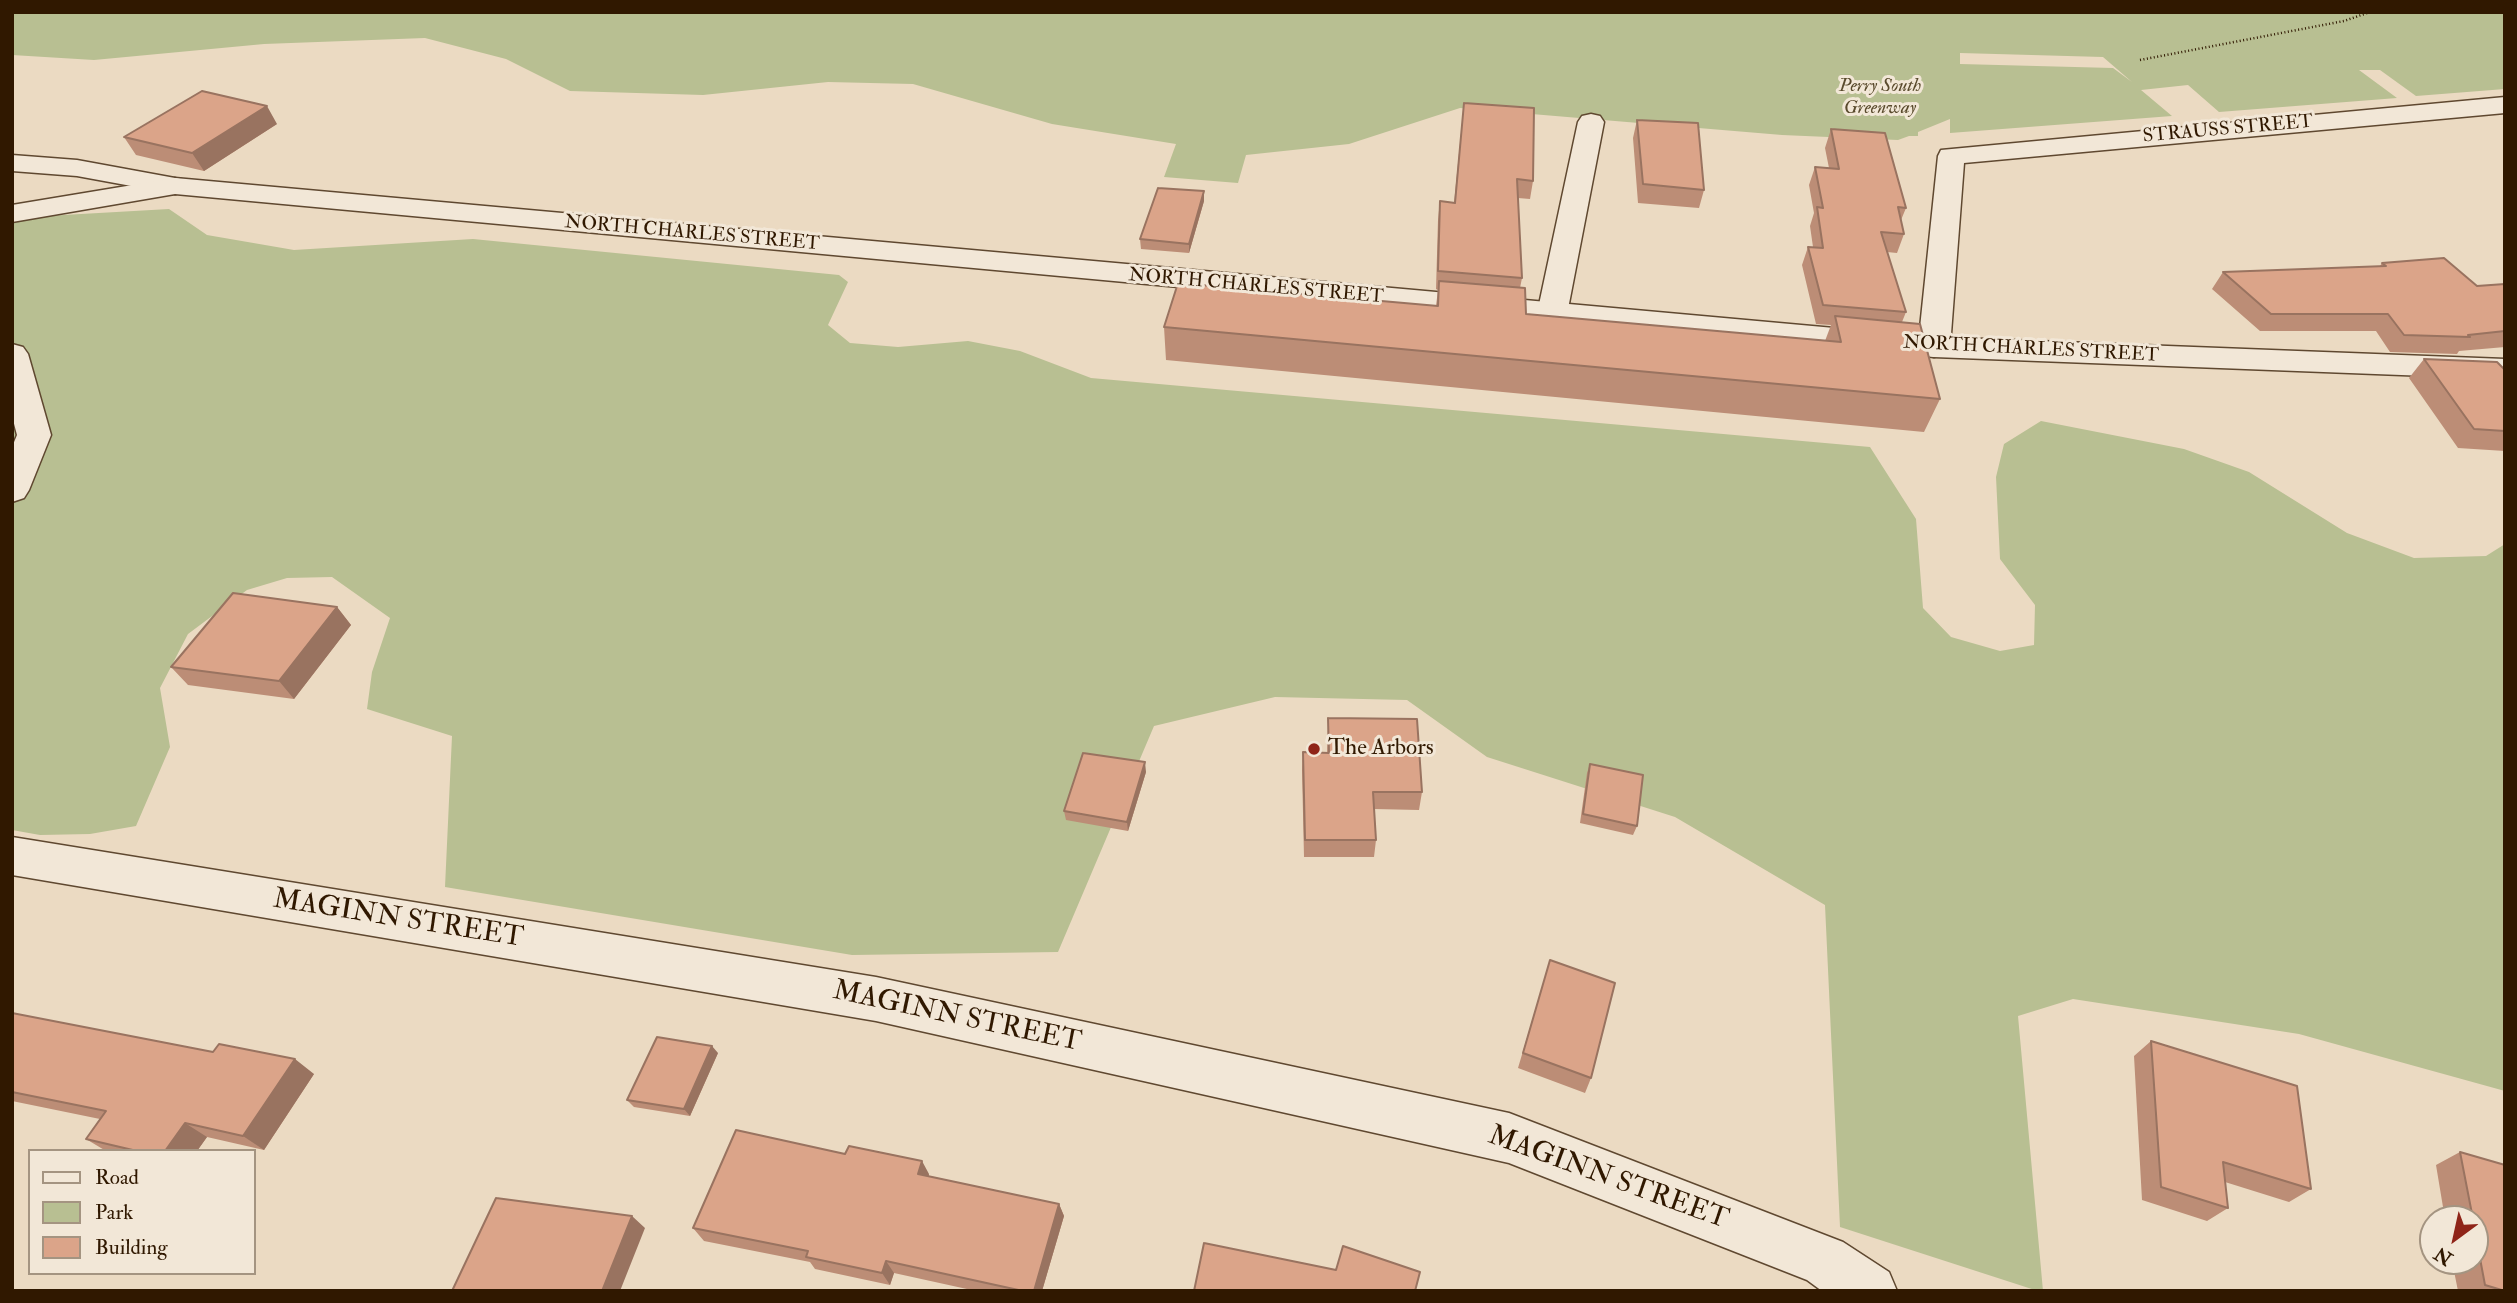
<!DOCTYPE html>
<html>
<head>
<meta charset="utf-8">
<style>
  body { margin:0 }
  #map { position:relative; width:2517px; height:1303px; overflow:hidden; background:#ebdac2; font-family:"IM FELL Double Pica",serif }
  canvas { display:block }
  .frame { position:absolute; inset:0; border:14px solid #301800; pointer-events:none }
  .legend { position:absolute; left:28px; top:1149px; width:228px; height:126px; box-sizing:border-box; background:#f2e7d7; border:2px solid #a49481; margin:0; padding:9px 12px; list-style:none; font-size:21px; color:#301800 }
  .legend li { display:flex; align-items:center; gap:14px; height:35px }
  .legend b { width:35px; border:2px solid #a49481 }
  .north { position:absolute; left:2419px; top:1205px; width:70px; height:70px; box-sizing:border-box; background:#f2e7d7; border:2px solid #a49481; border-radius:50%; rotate:213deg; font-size:19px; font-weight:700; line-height:28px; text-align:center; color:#301800 }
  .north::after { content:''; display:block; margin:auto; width:24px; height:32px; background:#8f2418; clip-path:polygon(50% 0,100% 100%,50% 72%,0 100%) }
</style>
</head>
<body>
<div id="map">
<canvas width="2517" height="1303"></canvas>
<div class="frame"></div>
<ul class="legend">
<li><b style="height:9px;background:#f2e7d7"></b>Road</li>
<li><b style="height:19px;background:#b8bf92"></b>Park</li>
<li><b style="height:19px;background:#dba489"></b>Building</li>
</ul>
<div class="north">N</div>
</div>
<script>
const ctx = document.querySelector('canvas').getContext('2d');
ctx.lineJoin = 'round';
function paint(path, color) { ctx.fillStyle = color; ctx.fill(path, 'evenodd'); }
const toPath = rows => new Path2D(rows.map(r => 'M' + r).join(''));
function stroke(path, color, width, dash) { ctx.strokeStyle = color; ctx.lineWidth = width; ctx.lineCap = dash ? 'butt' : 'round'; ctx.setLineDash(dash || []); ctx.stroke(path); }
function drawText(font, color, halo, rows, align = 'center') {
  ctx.font = font + ' "IM FELL Double Pica",serif'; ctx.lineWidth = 6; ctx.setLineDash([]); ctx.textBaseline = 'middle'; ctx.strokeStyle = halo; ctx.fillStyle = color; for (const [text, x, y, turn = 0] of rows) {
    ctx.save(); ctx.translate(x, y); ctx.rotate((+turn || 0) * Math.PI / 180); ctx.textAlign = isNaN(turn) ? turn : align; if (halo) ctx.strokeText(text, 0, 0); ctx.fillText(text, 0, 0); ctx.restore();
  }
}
paint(toPath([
  [12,12,2505,12,2505,89,2416,96,2380,70,2359,70,2397,98,2219,112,2188,85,2141,90,2172,116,1950,133,1950,119,1918,132,1918,136,1909,136,1898,140,1782,135,1460,108,1349,144,1246,155,1238,183,1164,177,1176,144,1052,124,913,84,828,82,703,95,570,91,506,59,425,38,264,44,94,60,12,55],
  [1960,53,2103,57,2132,82,2113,68,1960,64],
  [169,209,207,235,294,250,473,239,839,275,848,282,828,325,850,343,898,347,968,341,1020,351,1091,378,1870,447,1916,519,1923,608,1951,637,2000,651,2034,645,2035,605,2000,559,1996,477,2004,444,2041,421,2184,449,2249,472,2347,533,2414,558,2486,556,2505,544,2505,1091,2299,1034,2073,999,2018,1016,2043,1291,2038,1291,1840,1227,1825,905,1675,817,1487,757,1407,700,1275,697,1154,726,1058,952,852,955,445,887,452,736,367,709,372,672,390,618,332,577,287,578,247,590,188,634,160,688,170,747,136,826,90,834,40,835,12,830,12,223,46,216]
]), '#b8bf92');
const minor = toPath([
  [2505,97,2505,113,1964,163,1950,347,1945,354,1934,357,1923,354,1918,347,1938,156,1941,150,2505,97],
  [1591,114,1600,116,1604,122,1567,314,1563,321,1552,323,1541,321,1537,314,1578,122,1582,116,1591,114],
  [12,155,77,160,175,178,185,180,189,186,185,192,175,194,77,176,12,171,12,155],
  [12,344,23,347,28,354,51,435,29,490,24,498,12,502,12,447,17,435,12,416,12,344],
  [12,837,876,977,1509,1113,1843,1242,1889,1272,1897,1291,1822,1291,1807,1280,1509,1163,876,1021,12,875,12,837]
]);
const tertiary = toPath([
  [175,178,1934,337,2505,359,2505,379,1934,357,175,194,12,222,12,205,175,178]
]);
stroke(minor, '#5f4830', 3);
stroke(tertiary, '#5f4830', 3);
stroke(toPath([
  [2140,60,2344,21,2370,12]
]), '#301800', 2.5, [1, 2.5]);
paint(minor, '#f2e7d7');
paint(tertiary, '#f2e7d7');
paint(toPath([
  [1464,103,1533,181,1530,199,1518,198,1522,278,1520,288,1526,314,1825,341,1831,325,1816,324,1802,265,1808,247,1813,247,1810,226,1814,213,1809,185,1815,167,1829,168,1825,148,1831,129,1906,208,1901,220,1904,234,1897,253,1887,252,1906,312,1902,322,1940,399,1924,432,1166,360,1164,327,1436,306,1438,290,1436,289,1438,220,1440,201,1454,203],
  [1637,120,1704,190,1699,208,1638,203,1633,138],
  [277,124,204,171,136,155,124,137],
  [1204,191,1204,201,1189,253,1141,249,1140,239],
  [2382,263,2477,286,2505,284,2505,347,2459,351,2457,354,2390,352,2376,331,2260,331,2212,289,2223,272,2380,266],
  [2424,359,2505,370,2505,451,2458,448,2409,378],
  [337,607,351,625,294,699,188,685,171,667],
  [1328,718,1422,792,1419,810,1374,809,1376,840,1374,857,1304,857,1302,770,1303,752,1327,753],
  [1590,764,1637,826,1633,835,1580,823,1587,773],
  [1146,772,1128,831,1066,820,1064,811],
  [1550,960,1591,1078,1585,1093,1518,1068],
  [12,1013,314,1074,264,1150,207,1137,197,1151,106,1151,86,1139,100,1119,12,1101],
  [2151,1041,2311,1189,2289,1202,2225,1182,2228,1208,2207,1221,2142,1200,2134,1056],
  [718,1053,690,1116,634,1107,627,1100],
  [2460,1152,2505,1291,2458,1291,2452,1261,2475,1261,2475,1219,2445,1219,2436,1165],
  [929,1174,929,1176,1059,1204,1064,1216,1042,1291,976,1291,894,1273,890,1285,815,1269,810,1262,704,1241,693,1228]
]), '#bc8d76');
paint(toPath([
  [267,106,277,124,204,171,192,153],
  [1204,191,1204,201,1189,253,1189,244],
  [337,607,351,625,294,699,279,681],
  [1145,762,1146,772,1128,831,1127,822],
  [712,1046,718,1053,690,1116,684,1109],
  [295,1059,314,1074,264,1150,243,1136],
  [185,1123,207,1137,197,1151,165,1151],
  [922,1161,929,1174,925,1187,918,1174],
  [1059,1204,1064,1216,1042,1291,1034,1291],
  [632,1216,645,1228,620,1291,602,1291],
  [886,1261,894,1273,890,1285,882,1273]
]), '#997360');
const building = toPath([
  [202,91,267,106,192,153,124,137,202,91],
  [1464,103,1534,108,1533,181,1517,179,1522,278,1438,271,1440,201,1455,203,1464,103],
  [1637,120,1698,123,1704,190,1643,184,1637,120],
  [1831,129,1885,133,1906,208,1898,207,1904,234,1881,232,1906,312,1823,305,1808,247,1823,248,1817,207,1823,208,1815,167,1839,169,1831,129],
  [1158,188,1204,191,1189,244,1140,239,1158,188],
  [2444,258,2477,286,2505,284,2505,331,2468,335,2470,337,2404,335,2388,314,2271,314,2223,272,2386,266,2382,263,2444,258],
  [1439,281,1525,288,1526,314,1841,342,1835,316,1920,324,1940,399,1164,327,1178,283,1438,306,1439,281],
  [2424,359,2497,362,2505,370,2505,431,2474,429,2424,359],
  [233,593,337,607,279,681,171,667,233,593],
  [1328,718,1417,719,1422,792,1373,792,1376,840,1305,840,1303,752,1329,753,1328,718],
  [1083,753,1145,762,1127,822,1064,811,1083,753],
  [1590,764,1643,775,1637,826,1583,814,1590,764],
  [1550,960,1615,983,1591,1078,1523,1053,1550,960],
  [12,1013,213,1052,219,1044,295,1059,243,1136,185,1123,165,1151,137,1151,86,1139,106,1111,12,1092,12,1013],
  [657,1037,712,1046,684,1109,627,1100,657,1037],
  [2151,1041,2297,1086,2311,1189,2223,1162,2228,1208,2161,1187,2151,1041],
  [736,1130,845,1154,849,1146,922,1161,918,1174,1059,1204,1034,1291,1023,1291,886,1261,882,1273,806,1257,808,1251,693,1228,736,1130],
  [2460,1152,2505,1165,2505,1291,2485,1285,2475,1232,2475,1219,2473,1219,2460,1152],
  [496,1198,632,1216,602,1291,452,1291,496,1198],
  [1204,1243,1336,1270,1343,1246,1420,1272,1415,1291,1194,1291,1204,1243]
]);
paint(building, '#dba489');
stroke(building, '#997360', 2);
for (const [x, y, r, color] of [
  [1314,749,7,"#8f2418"]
]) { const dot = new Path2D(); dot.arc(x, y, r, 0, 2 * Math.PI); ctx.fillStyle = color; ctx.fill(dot); stroke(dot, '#f2e7d7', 2.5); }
drawText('italic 19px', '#594a2c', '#f2e7d7', [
  ["Perry South",1880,87],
  ["Greenway",1880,109]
]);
drawText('19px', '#301800', '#f2e7d7', [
  ["STRAUSS STREET",2228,130,-5],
  ["NORTH CHARLES STREET",692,234,5],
  ["NORTH CHARLES STREET",1256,287,5],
  ["NORTH CHARLES STREET",2031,350,3]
]);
drawText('23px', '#301800', '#f2e7d7', [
  ["The Arbors",1328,749]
], 'left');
drawText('28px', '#301800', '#f2e7d7', [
  ["MAGINN STREET",398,920,9],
  ["MAGINN STREET",957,1018,12],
  ["MAGINN STREET",1608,1179,20]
]);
</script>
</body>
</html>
